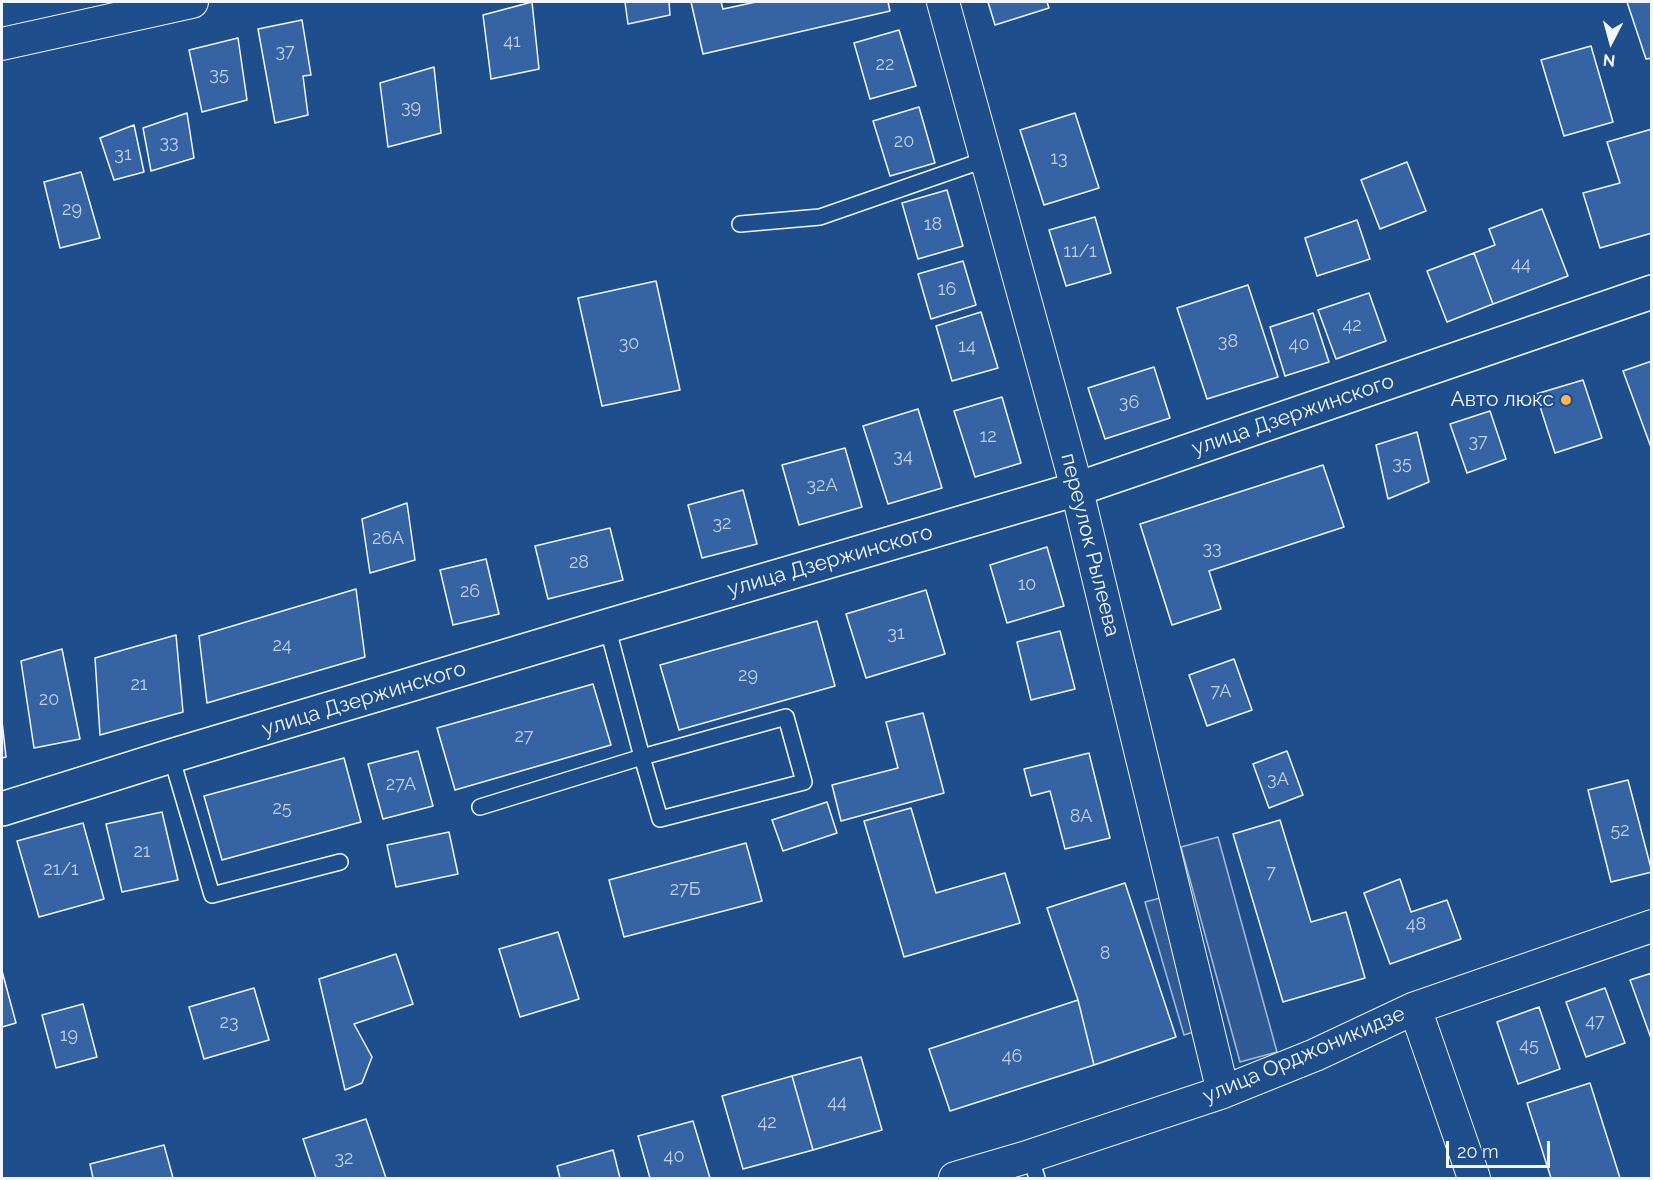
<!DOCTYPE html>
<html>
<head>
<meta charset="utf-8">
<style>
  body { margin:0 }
  #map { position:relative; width:1653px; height:1180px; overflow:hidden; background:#1f4e8c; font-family:Raleway,sans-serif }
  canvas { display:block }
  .frame { position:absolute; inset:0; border:3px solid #f2f6ff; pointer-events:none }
  .north { position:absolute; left:1581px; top:12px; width:60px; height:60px; -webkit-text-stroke:4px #1f4e8c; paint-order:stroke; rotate:186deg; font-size:16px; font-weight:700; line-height:24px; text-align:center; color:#f2f6ff }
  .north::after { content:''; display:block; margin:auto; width:21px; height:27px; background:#f2f6ff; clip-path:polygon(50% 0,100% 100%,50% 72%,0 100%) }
  .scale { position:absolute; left:1446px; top:1141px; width:104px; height:27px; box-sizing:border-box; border:3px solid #f2f6ff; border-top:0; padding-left:8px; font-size:18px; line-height:21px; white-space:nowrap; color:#f2f6ff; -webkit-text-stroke:4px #1f4e8c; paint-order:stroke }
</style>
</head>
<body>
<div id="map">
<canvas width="1653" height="1180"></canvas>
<div class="frame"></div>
<div class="north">N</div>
<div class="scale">20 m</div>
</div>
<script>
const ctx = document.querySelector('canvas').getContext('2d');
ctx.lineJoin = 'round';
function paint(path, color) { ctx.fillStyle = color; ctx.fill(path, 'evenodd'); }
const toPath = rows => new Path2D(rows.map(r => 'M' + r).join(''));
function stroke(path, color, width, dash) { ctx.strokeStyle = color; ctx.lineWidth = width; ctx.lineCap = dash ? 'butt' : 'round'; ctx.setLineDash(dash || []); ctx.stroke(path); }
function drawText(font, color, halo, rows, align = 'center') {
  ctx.font = font + ' Raleway,sans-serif'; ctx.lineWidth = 4.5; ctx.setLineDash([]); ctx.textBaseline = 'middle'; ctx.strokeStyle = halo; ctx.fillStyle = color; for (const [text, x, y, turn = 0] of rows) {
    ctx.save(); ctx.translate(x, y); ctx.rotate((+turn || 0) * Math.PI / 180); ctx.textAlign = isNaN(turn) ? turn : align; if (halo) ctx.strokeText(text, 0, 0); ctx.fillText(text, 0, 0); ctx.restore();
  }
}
const parking = toPath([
  [1218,837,1277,1052,1240,1062,1181,847,1218,837],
  [1164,897,1203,1029,1184,1035,1145,902,1164,897]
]);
paint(parking, '#305b95');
stroke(parking, '#a8bbd7', 1.5);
const building = toPath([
  [532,2,539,69,491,79,483,15,532,2],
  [625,2,669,2,670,15,628,24,625,2],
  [691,2,721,2,723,9,756,2,888,2,890,11,703,54,691,2],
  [988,2,1047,2,1049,8,995,25,988,2],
  [1627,2,1652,2,1652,58,1646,59,1627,2],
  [302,20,311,75,303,76,308,115,275,123,258,29,302,20],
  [899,30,916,86,870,99,854,43,899,30],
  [238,38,247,100,202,112,189,50,238,38],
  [1591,46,1613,122,1564,136,1541,60,1591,46],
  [434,67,441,133,388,147,380,83,434,67],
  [919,107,935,163,890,176,873,121,919,107],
  [187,113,194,158,151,171,143,128,187,113],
  [1075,113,1099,188,1044,205,1020,130,1075,113],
  [134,125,144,172,114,180,100,138,134,125],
  [1652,129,1652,233,1600,248,1583,193,1620,183,1607,142,1652,129],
  [1407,162,1426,211,1380,229,1361,180,1407,162],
  [81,172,100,238,60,248,44,182,81,172],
  [947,190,963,246,918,259,902,203,947,190],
  [1542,209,1568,276,1493,304,1474,253,1495,245,1489,229,1542,209],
  [1095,217,1111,273,1066,286,1049,230,1095,217],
  [1357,220,1370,259,1317,276,1305,238,1357,220],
  [1474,253,1493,304,1447,322,1427,271,1474,253],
  [963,261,976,305,931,319,918,274,963,261],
  [656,281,680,390,602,406,578,298,656,281],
  [1248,285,1278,377,1207,399,1177,308,1248,285],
  [1369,293,1386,341,1336,359,1318,310,1369,293],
  [981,312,998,368,952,381,936,326,981,312],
  [1313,313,1329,362,1285,376,1270,327,1313,313],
  [1652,361,1652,450,1623,371,1652,361],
  [1154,367,1170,418,1105,439,1088,388,1154,367],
  [1583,380,1602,438,1555,453,1536,394,1583,380],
  [1002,397,1021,463,975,477,954,411,1002,397],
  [918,409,942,488,888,504,863,426,918,409],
  [1490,411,1506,459,1467,473,1450,424,1490,411],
  [1417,432,1429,482,1388,499,1376,445,1417,432],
  [845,448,862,507,799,525,782,465,845,448],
  [1323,465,1344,527,1209,571,1221,609,1172,625,1140,524,1323,465],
  [743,490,757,544,702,558,688,505,743,490],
  [407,503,415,560,370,573,362,519,407,503],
  [610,528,623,580,548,599,535,546,610,528],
  [1047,547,1064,606,1007,623,990,565,1047,547],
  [486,559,499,614,453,625,440,570,486,559],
  [356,589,365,657,207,703,199,636,356,589],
  [926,590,945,654,866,678,846,614,926,590],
  [817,621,835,686,679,730,660,665,817,621],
  [1060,631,1075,689,1031,700,1017,642,1060,631],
  [176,635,183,712,100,735,95,658,176,635],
  [62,649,80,739,34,748,21,661,62,649],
  [1234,659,1252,710,1207,726,1189,675,1234,659],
  [593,684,611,745,455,790,437,728,593,684],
  [923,713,944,793,841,821,832,785,898,768,886,722,923,713],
  [2,721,6,757,2,758,2,721],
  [418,751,433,806,383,819,368,764,418,751],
  [1287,751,1303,795,1269,808,1253,764,1287,751],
  [1089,753,1110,838,1065,849,1050,791,1031,796,1024,769,1089,753],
  [344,758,361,822,222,860,204,796,344,758],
  [1628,780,1652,872,1611,882,1588,790,1628,780],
  [827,802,837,833,783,851,772,820,827,802],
  [911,808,936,893,1005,873,1020,923,904,957,864,821,911,808],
  [162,812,178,880,122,892,106,824,162,812],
  [1280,820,1311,922,1346,912,1365,978,1283,1002,1233,834,1280,820],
  [83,823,104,899,39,917,17,841,83,823],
  [449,832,458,874,396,887,387,845,449,832],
  [746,843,762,901,624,937,609,880,746,843],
  [1400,879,1411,912,1447,900,1461,939,1390,964,1364,893,1400,879],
  [1125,883,1176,1037,1094,1065,1078,1000,1047,908,1125,883],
  [558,932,579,999,520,1017,499,949,558,932],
  [396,954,413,1004,354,1024,372,1057,362,1083,345,1090,319,979,396,954],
  [2,971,16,1023,2,1027,2,971],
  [1652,973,1652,1041,1630,980,1652,973],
  [254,988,269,1040,204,1059,189,1007,254,988],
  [1605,988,1625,1043,1586,1057,1566,1002,1605,988],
  [1078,1000,1094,1065,950,1111,929,1049,1078,1000],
  [83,1004,97,1057,56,1068,42,1015,83,1004],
  [1539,1007,1560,1069,1518,1084,1497,1022,1539,1007],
  [861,1057,882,1130,813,1150,792,1076,861,1057],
  [792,1076,813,1150,743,1169,722,1096,792,1076],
  [1590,1083,1620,1178,1551,1178,1527,1103,1590,1083],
  [366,1119,386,1178,316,1178,303,1139,366,1119],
  [693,1121,710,1178,650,1178,638,1136,693,1121],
  [164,1145,173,1178,93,1178,90,1164,164,1145],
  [613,1150,620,1178,560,1178,557,1166,613,1150]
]);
paint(building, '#3563a3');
stroke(building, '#f2f6ff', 1.5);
const service = toPath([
  [740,224,820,217,987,159],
  [171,756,212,895,340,862],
  [480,807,642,757,786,717,804,782,660,819,642,757,607,626],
  [1030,1156,1037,1178]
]);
const minor = toPath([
  [943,2,1073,474,1223,1092],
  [2,44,192,2],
  [1415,1008,1474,1178],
  [955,1178,1030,1156,1223,1092,1315,1055,1415,1008,1652,926]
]);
const tertiary = toPath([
  [2,809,171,756,607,626,1077,489,1652,292]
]);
stroke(service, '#f2f6ff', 18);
stroke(minor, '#f2f6ff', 34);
stroke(tertiary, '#f2f6ff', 36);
stroke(service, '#1f4e8c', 15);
stroke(minor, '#1f4e8c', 32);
stroke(tertiary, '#1f4e8c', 33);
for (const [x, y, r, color] of [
  [1566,400,6,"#ffb74d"]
]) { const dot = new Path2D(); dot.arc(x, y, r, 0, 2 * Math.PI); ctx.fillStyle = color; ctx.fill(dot); stroke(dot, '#1f4e8c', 2); }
drawText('18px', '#c3d1e8', null, [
  ["41",512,42],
  ["37",285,52],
  ["22",885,65],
  ["35",219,75],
  ["39",411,108],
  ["20",904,142],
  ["33",169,143],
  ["31",123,155],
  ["13",1059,159],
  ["29",72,210],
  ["18",933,225],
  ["11/1",1080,252],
  ["44",1521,265],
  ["16",947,290],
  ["42",1352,326],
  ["38",1228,342],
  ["30",629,344],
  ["40",1299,345],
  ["14",967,347],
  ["36",1129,403],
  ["12",988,437],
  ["37",1478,442],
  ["34",903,457],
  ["35",1402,464],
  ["32А",822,486],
  ["32",722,524],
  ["26А",388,539],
  ["33",1212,549],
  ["28",579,563],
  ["10",1027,585],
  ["26",470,592],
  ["31",896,634],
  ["24",282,646],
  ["29",748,676],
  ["21",139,685],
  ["7А",1221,692],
  ["20",49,700],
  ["27",524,737],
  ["3А",1278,780],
  ["27А",401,785],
  ["25",282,809],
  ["8А",1081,817],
  ["52",1620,831],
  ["21",142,852],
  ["21/1",61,870],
  ["7",1271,873],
  ["27Б",685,890],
  ["48",1416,925],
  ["8",1105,954],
  ["47",1595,1022],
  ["23",229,1023],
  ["19",69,1036],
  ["45",1529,1046],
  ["46",1012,1057],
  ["44",837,1103],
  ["42",767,1123],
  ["40",674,1157],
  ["32",344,1159]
]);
drawText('21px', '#f2f6ff', '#1f4e8c', [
  ["Авто люкс",1554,400]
], 'right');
drawText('21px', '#f2f6ff', '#1f4e8c', [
  ["улица Дзержинского",1293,415,-19],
  ["переулок Рылеева",1090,545,76],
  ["улица Дзержинского",830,561,-16],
  ["улица Дзержинского",364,699,-17],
  ["улица Орджоникидзе",1304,1055,-23]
]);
</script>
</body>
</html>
